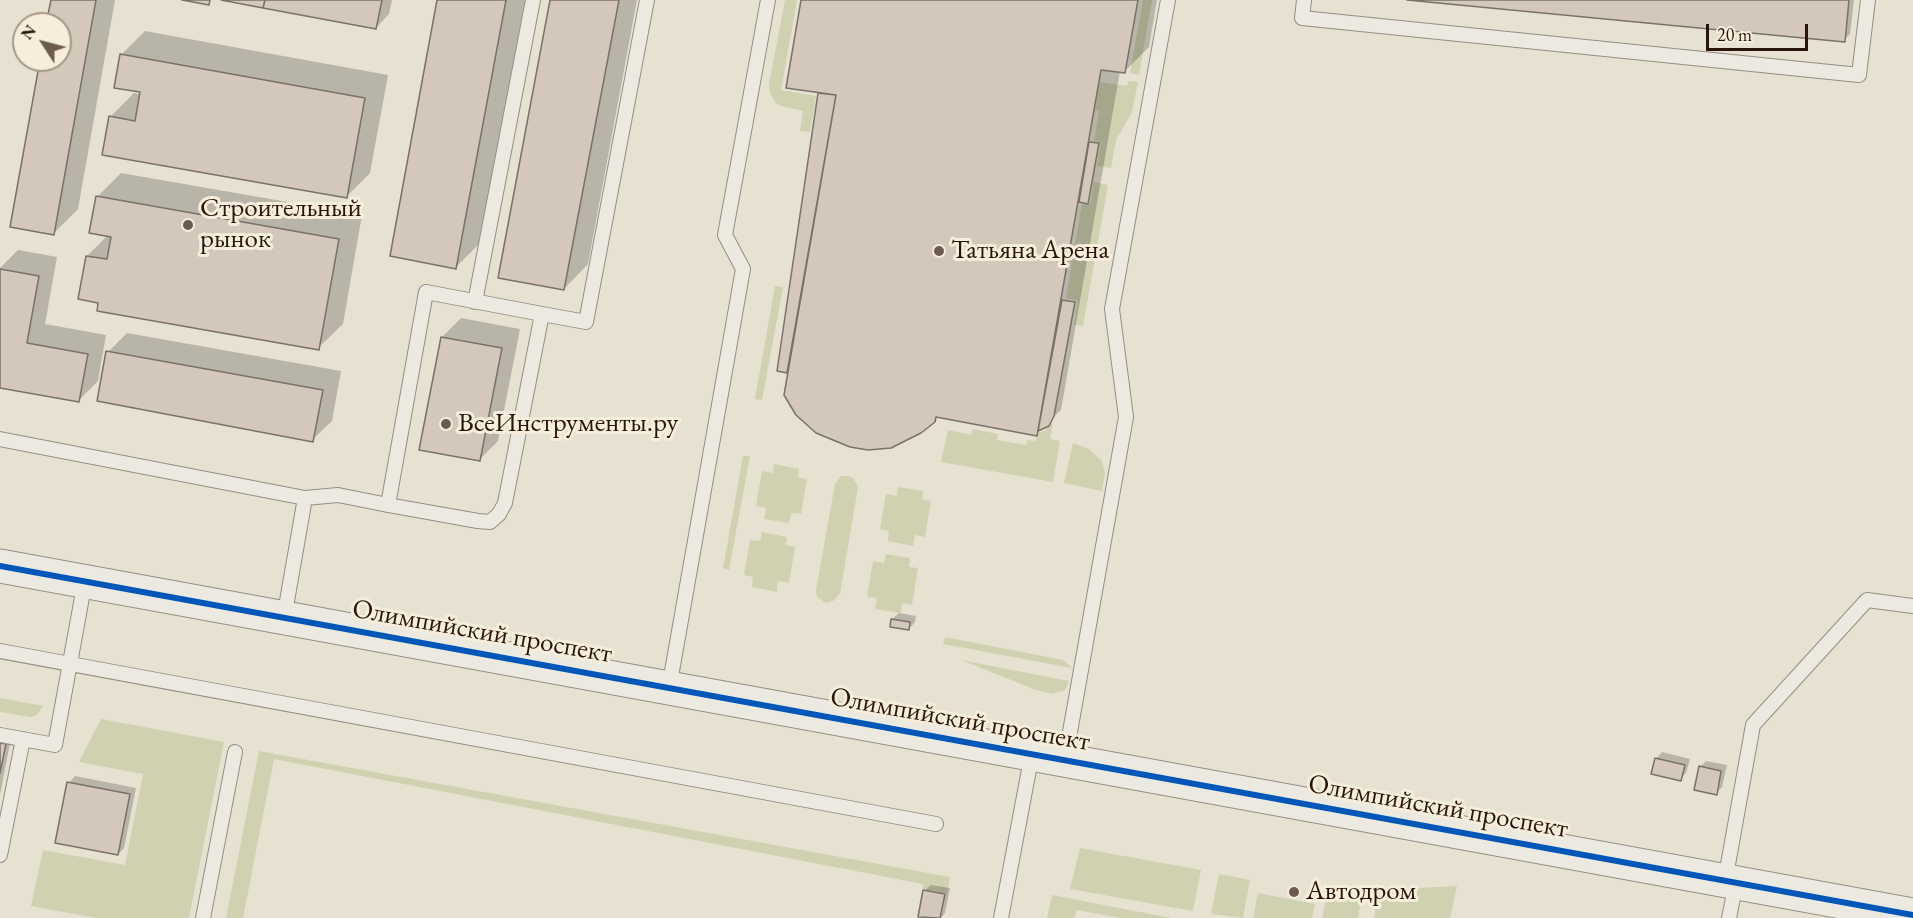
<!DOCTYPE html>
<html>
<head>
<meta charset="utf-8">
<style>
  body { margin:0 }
  #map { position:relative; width:1913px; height:918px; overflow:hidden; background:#e7e1d1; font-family:"EB Garamond",serif }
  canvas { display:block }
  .north { position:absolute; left:12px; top:12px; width:60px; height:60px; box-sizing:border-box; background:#f6eedb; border:2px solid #a49788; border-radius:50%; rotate:306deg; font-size:16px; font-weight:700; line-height:24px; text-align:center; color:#29140b }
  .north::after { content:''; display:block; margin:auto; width:21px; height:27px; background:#6c5c50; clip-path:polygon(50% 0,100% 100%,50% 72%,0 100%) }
  .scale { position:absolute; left:1706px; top:24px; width:102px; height:27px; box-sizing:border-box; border:3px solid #29140b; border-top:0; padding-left:8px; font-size:18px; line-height:21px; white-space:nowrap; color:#29140b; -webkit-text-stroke:4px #f6eedb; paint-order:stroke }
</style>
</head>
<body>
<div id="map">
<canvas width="1913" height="918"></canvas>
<div class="north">N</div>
<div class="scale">20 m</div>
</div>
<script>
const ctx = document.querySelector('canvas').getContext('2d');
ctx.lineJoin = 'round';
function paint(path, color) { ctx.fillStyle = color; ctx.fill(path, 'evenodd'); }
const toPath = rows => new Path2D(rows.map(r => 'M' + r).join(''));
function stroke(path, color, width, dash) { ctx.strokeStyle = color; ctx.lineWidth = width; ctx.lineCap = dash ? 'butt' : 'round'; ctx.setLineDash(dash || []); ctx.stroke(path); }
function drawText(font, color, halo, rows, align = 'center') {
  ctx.font = font + ' "EB Garamond",serif'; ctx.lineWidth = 6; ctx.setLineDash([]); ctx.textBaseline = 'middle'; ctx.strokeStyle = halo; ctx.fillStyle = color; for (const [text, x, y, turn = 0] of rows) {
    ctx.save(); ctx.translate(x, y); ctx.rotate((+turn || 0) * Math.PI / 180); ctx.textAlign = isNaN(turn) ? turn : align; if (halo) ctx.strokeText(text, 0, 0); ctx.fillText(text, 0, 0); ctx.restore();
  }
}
paint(toPath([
  [785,0,797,0,781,90,816,96,810,132,800,131,803,111,781,106,776,103,770,93,769,84],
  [1143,0,1152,0,1139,75,1130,73],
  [1128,81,1138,82,1132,112,1116,140,1111,168,1097,166,1101,142,1094,141,1099,111,1095,110,1100,82,1127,86],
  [1094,182,1108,185,1083,326,1074,325,1078,301,1066,298,1082,204,1090,205],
  [775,286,783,287,762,400,755,399],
  [1051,423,1053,423,1050,439,1060,441,1053,482,941,462,948,430,971,435,973,429,998,434,997,440,1026,445,1028,440,1036,441,1038,433,1046,430],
  [1073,443,1089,449,1102,461,1105,473,1102,491,1064,483],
  [743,456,750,456,729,570,723,568],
  [774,464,799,469,798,477,807,479,801,514,791,513,789,523,764,519,766,508,756,506,762,471,773,473],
  [841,476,848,476,853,478,858,487,840,594,833,601,826,603,817,597,816,590,835,484],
  [898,487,923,491,922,499,931,501,925,537,915,535,913,546,888,541,889,531,880,529,886,494,897,496],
  [762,532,787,537,786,545,795,547,789,583,778,581,777,592,752,587,753,577,744,575,750,540,760,541],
  [886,554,910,558,909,567,918,568,912,605,902,603,901,613,875,609,877,598,867,597,873,561,884,563],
  [945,637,1063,660,1072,668,943,644],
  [961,660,1069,681,1065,690,1053,694,1036,690],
  [0,698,43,706,37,715,31,717,0,712],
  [101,719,224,742,189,918,96,918,31,906,43,850,125,865,143,774,79,762],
  [259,751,950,877,947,893,923,889,923,884,274,759,243,918,226,918],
  [1080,848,1201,870,1193,911,1070,889],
  [1219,874,1250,880,1243,918,1211,914],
  [1457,886,1450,918,1374,918,1379,890],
  [1258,893,1315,904,1312,918,1253,918],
  [1052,895,1171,918,1120,918,1077,910,1074,918,1047,918],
  [1327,895,1361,901,1358,918,1322,918]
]), '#cfd1b0');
paint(toPath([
  [52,0,115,0,78,209,53,234,42,60,60,60,60,24,48,24],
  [229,0,392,0,389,14,376,28],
  [439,0,525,0,480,243,456,267],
  [551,0,637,0,588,264,564,289],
  [802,0,1157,0,1149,47,1124,72,1120,71,1061,410,1036,434,938,416,934,421,790,367,786,371,819,93,821,92],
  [1422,0,1854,0,1850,34,1844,40],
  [145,31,388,75,370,173,346,197,110,117,134,93,141,94,121,55],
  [121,173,362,215,343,324,318,348,100,301,87,256,108,235,97,197],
  [18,250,57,257,45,324,106,335,98,381,78,401,0,386,0,268],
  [461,318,520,329,498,441,479,460,442,337],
  [127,333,341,371,332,421,312,440,108,352],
  [899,613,916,616,915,622,909,629,892,619],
  [0,736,11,738,0,795],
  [1662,752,1690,759,1686,773,1680,779,1656,759],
  [1706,761,1727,765,1722,787,1716,793,1700,767],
  [75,776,136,788,124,848,118,854,69,783],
  [931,885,950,888,945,913,941,918,920,916,924,891]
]), '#0003');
const building = toPath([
  [51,0,96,0,54,235,10,227,40,60,60,60,60,24,46,24,51,0],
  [182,0,210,0,209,5,182,0],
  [221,0,265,0,263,8,221,0],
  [265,0,382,0,376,29,263,8,265,0],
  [437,0,506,0,456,269,390,256,437,0],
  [550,0,619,0,564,290,498,278,550,0],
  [801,0,1138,0,1125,73,1101,70,1037,436,936,417,935,422,921,433,891,448,868,450,850,447,816,433,796,415,784,395,836,95,786,88,801,0],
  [1407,0,1849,0,1845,42,1407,0],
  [120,54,365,98,347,198,102,155,109,116,135,121,140,92,114,88,120,54],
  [818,93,836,95,787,373,777,371,818,93],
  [1089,142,1099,143,1088,204,1079,202,1089,142],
  [96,196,339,239,319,350,97,311,98,303,78,299,86,256,107,259,111,237,89,233,96,196],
  [0,269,39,276,27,343,88,354,79,402,0,388,0,269],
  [1062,300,1075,302,1054,416,1049,426,1038,431,1062,300],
  [441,337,502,348,480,461,419,450,441,337],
  [106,351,323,390,313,442,97,401,106,351],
  [891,619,910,622,909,630,890,627,891,619],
  [0,743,6,744,0,773,0,743],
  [1655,758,1685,765,1681,781,1651,774,1655,758],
  [1699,766,1721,771,1717,795,1694,790,1699,766],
  [67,782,130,794,118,855,55,843,67,782],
  [923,890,945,894,940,918,918,917,923,890]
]);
paint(building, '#d4c8bb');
stroke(building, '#79726a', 1.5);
const service = toPath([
  [1304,0,1302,18,1859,75,1868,0],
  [475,302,533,0],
  [542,314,586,322,647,0],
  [0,439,305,498,284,618],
  [305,498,338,495,388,505,478,521,490,522,499,514,505,503,542,314,426,292,388,505],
  [0,651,936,824],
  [669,688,743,269,725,235,768,0],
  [0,735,55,745,85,581],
  [1065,760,1126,417,1112,309,1168,0],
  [0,855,23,739],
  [1725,881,1753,725,1867,600,1913,606],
  [203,918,235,752],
  [1001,918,1032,754],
  [1729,918,1736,883]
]);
const tertiary = toPath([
  [0,566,1913,915]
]);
stroke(service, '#948e84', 16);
stroke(tertiary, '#948e84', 35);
stroke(service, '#ece9e1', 14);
stroke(tertiary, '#ece9e1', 33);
stroke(toPath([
  [0,566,1913,915]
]), '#0057b8', 6);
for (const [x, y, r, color] of [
  [188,225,6,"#6c5c50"],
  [939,251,6,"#6c5c50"],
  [446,424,6,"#6c5c50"],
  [1294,892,6,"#6c5c50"]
]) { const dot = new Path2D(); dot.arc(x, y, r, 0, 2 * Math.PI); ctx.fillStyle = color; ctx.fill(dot); stroke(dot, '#f6eedb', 2); }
drawText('27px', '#29140b', '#f6eedb', [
  ["Строительный",200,209],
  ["рынок",200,240],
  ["Татьяна Арена",951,251],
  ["ВсеИнструменты.ру",458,424],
  ["Автодром",1306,892]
], 'left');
drawText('27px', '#29140b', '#f6eedb', [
  ["Олимпийский проспект",482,632,10],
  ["Олимпийский проспект",960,720,10],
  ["Олимпийский проспект",1438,807,10]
]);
</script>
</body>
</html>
